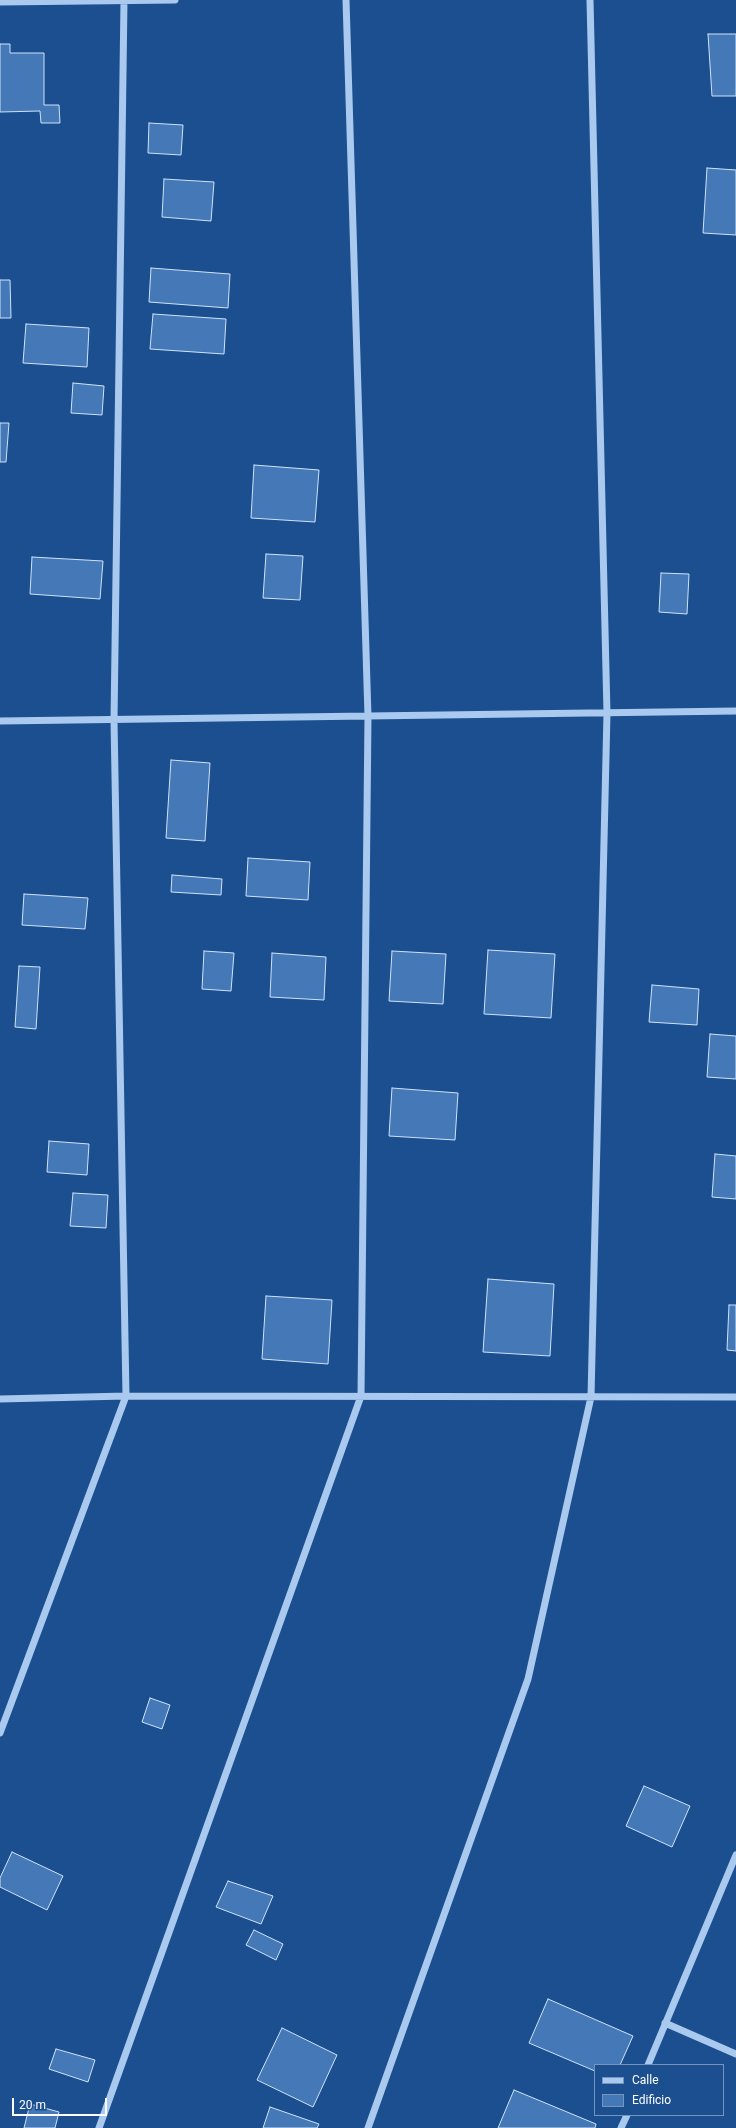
<!DOCTYPE html>
<html>
<head>
<meta charset="utf-8">
<style>
  body { margin:0 }
  #map { position:relative; width:736px; height:2128px; overflow:hidden; background:#1b4f8f; font-family:Roboto,sans-serif }
  canvas { display:block }
  .legend { position:absolute; left:594px; top:2064px; width:130px; height:52px; box-sizing:border-box; background:#1b4f8f; border:1px solid #7695bc; margin:0; padding:5px 7px; list-style:none; font-size:12px; color:#fff }
  .legend li { display:flex; align-items:center; gap:8px; height:20px }
  .legend b { width:20px; border:1px solid #7695bc }
  .scale { position:absolute; left:12px; top:2098px; width:95px; height:18px; box-sizing:border-box; border:2px solid #fff; border-top:0; padding-left:5px; font-size:12px; line-height:14px; white-space:nowrap; color:#fff; -webkit-text-stroke:3px #1b4f8f; paint-order:stroke }
</style>
</head>
<body>
<div id="map">
<canvas width="736" height="2128"></canvas>
<ul class="legend">
<li><b style="height:5px;background:#a9c9ee"></b>Calle</li>
<li><b style="height:11px;background:#4478b7"></b>Edificio</li>
</ul>
<div class="scale">20 m</div>
</div>
<script>
const ctx = document.querySelector('canvas').getContext('2d');
ctx.lineJoin = 'round';
function paint(path, color) { ctx.fillStyle = color; ctx.fill(path, 'evenodd'); }
const toPath = rows => new Path2D(rows.map(r => 'M' + r).join(''));
function stroke(path, color, width, dash) { ctx.strokeStyle = color; ctx.lineWidth = width; ctx.lineCap = dash ? 'butt' : 'round'; ctx.setLineDash(dash || []); ctx.stroke(path); }
const building = toPath([
  [708,34,736,34,736,96,712,96,708,34],
  [0,44,10,44,10,53,44,53,44,105,59,105,60,123,41,123,40,111,0,112,0,44],
  [149,123,183,125,181,155,148,153,149,123],
  [707,168,736,170,736,235,703,233,707,168],
  [164,179,214,182,211,221,162,217,164,179],
  [151,268,230,274,228,308,149,302,151,268],
  [0,280,10,280,11,318,0,318,0,280],
  [153,314,226,319,224,354,150,349,153,314],
  [26,324,89,328,87,367,23,363,26,324],
  [73,383,104,386,102,415,71,413,73,383],
  [0,423,9,423,6,462,0,462,0,423],
  [254,465,319,470,315,522,251,518,254,465],
  [266,554,303,556,300,600,263,598,266,554],
  [32,557,103,561,100,599,30,594,32,557],
  [661,573,689,574,687,614,659,612,661,573],
  [171,760,210,763,205,841,166,838,171,760],
  [248,858,310,862,308,900,246,896,248,858],
  [172,875,222,879,221,895,171,892,172,875],
  [24,894,88,898,85,929,22,925,24,894],
  [488,950,555,954,551,1018,484,1014,488,950],
  [204,951,234,953,231,991,202,989,204,951],
  [392,951,446,954,443,1004,389,1001,392,951],
  [272,953,326,957,324,1000,270,997,272,953],
  [19,966,40,967,36,1029,15,1027,19,966],
  [652,985,699,989,697,1025,649,1022,652,985],
  [710,1034,736,1036,736,1079,707,1077,710,1034],
  [392,1088,458,1093,455,1140,389,1136,392,1088],
  [49,1141,89,1144,87,1175,47,1172,49,1141],
  [715,1154,736,1156,736,1199,712,1197,715,1154],
  [73,1193,108,1195,106,1228,70,1226,73,1193],
  [488,1279,554,1284,550,1356,483,1352,488,1279],
  [266,1296,332,1300,328,1364,262,1359,266,1296],
  [729,1305,736,1305,736,1351,727,1350,729,1305],
  [150,1698,170,1705,162,1729,142,1722,150,1698],
  [644,1786,690,1806,672,1847,626,1826,644,1786],
  [12,1852,63,1876,47,1910,0,1887,0,1878,12,1852],
  [228,1881,273,1896,261,1924,216,1907,228,1881],
  [254,1930,283,1944,276,1960,246,1945,254,1930],
  [548,1999,633,2036,620,2065,595,2065,595,2071,529,2043,548,1999],
  [282,2028,337,2055,313,2107,257,2080,282,2028],
  [56,2049,95,2060,88,2082,49,2069,56,2049],
  [514,2090,596,2124,595,2128,498,2128,514,2090],
  [30,2104,59,2112,55,2128,24,2128,30,2104],
  [270,2107,319,2124,317,2128,263,2128,270,2107]
]);
paint(building, '#4478b7');
stroke(building, '#cfe3fa', 1);
stroke(toPath([
  [0,2,175,0],
  [0,721,736,711],
  [0,1399,126,1396,736,1397],
  [0,1733,126,1396,114,720,124,1],
  [665,2023,736,2054],
  [648,2065,736,1855],
  [99,2128,361,1396,368,716,346,0],
  [368,2128,528,1679,591,1397,607,713,590,0],
  [621,2128,627,2115]
]), '#a9c9ee', 7);
</script>
</body>
</html>
